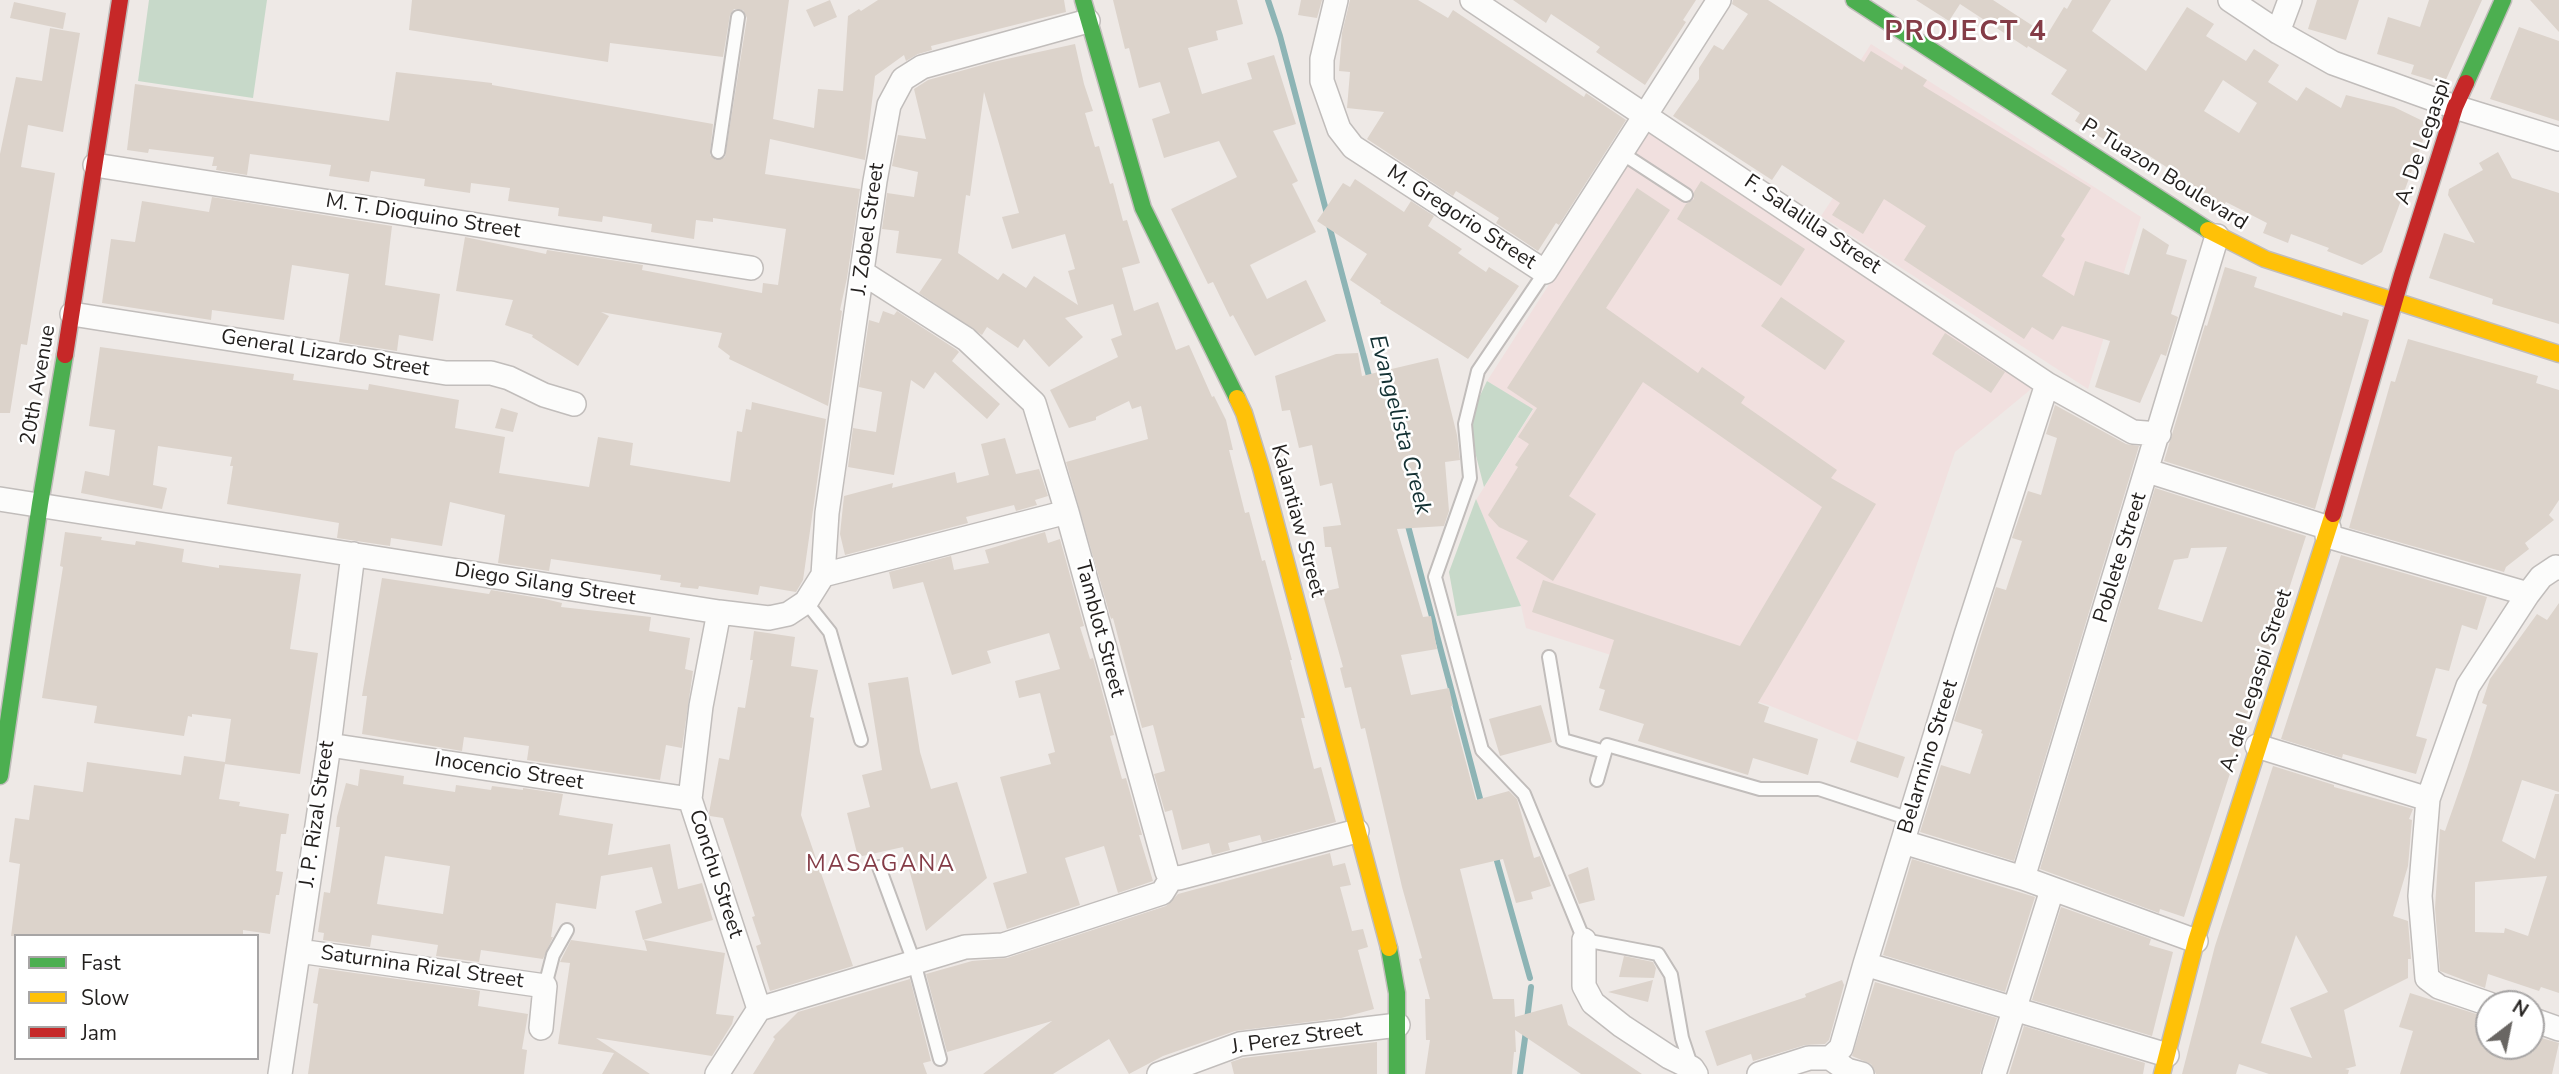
<!DOCTYPE html>
<html>
<head>
<meta charset="utf-8">
<style>
  body { margin:0 }
  #map { position:relative; width:2559px; height:1074px; overflow:hidden; background:#eee9e6; font-family:"Nunito Sans",sans-serif }
  canvas { display:block }
  .legend { position:absolute; left:14px; top:934px; width:245px; height:126px; box-sizing:border-box; background:#fff; border:2px solid #a7a5a5; margin:0; padding:9px 12px; list-style:none; font-size:21px; color:#221f1d }
  .legend li { display:flex; align-items:center; gap:14px; height:35px }
  .legend b { width:35px; border:2px solid #a7a5a5 }
  .north { position:absolute; left:2475px; top:990px; width:70px; height:70px; box-sizing:border-box; background:#fff; border:2px solid #a7a5a5; border-radius:50%; rotate:32deg; font-size:19px; font-weight:700; line-height:28px; text-align:center; color:#221f1d }
  .north::after { content:''; display:block; margin:auto; width:24px; height:32px; background:#696663; clip-path:polygon(50% 0,100% 100%,50% 72%,0 100%) }
</style>
</head>
<body>
<div id="map">
<canvas width="2559" height="1074"></canvas>
<ul class="legend">
<li><b style="height:9px;background:#4caf50"></b>Fast</li>
<li><b style="height:9px;background:#ffc107"></b>Slow</li>
<li><b style="height:9px;background:#c62828"></b>Jam</li>
</ul>
<div class="north">N</div>
</div>
<script>
const ctx = document.querySelector('canvas').getContext('2d');
ctx.lineJoin = 'round';
function paint(path, color) { ctx.fillStyle = color; ctx.fill(path, 'evenodd'); }
const toPath = rows => new Path2D(rows.map(r => 'M' + r).join(''));
function stroke(path, color, width, dash) { ctx.strokeStyle = color; ctx.lineWidth = width; ctx.lineCap = dash ? 'butt' : 'round'; ctx.setLineDash(dash || []); ctx.stroke(path); }
function drawText(font, color, halo, rows, align = 'center') {
  ctx.font = font + ' "Nunito Sans",sans-serif'; ctx.lineWidth = 5; ctx.setLineDash([]); ctx.textBaseline = 'middle'; ctx.strokeStyle = halo; ctx.fillStyle = color; for (const [text, x, y, turn = 0] of rows) {
    ctx.save(); ctx.translate(x, y); ctx.rotate((+turn || 0) * Math.PI / 180); ctx.textAlign = isNaN(turn) ? turn : align; if (halo) ctx.strokeText(text, 0, 0); ctx.fillText(text, 0, 0); ctx.restore();
  }
}
paint(toPath([
  [1871,44,2141,217,2088,389,1821,216,1871,141,1827,113],
  [1649,129,2036,385,1955,452,1857,741,1768,705,1526,628,1521,606,1476,500,1533,410,1487,381]
]), '#f1e0df');
paint(toPath([
  [149,0,267,0,253,98,138,81],
  [1487,381,1533,409,1484,487,1471,436,1474,408],
  [1476,499,1521,606,1457,616,1449,572]
]), '#c7d9c9');
stroke(toPath([
  [1268,0,1280,36,1327,214],
  [1329,225,1370,380],
  [1407,522,1482,806],
  [1495,854,1530,978],
  [1527,1020,1531,987],
  [1520,1074,1526,1031]
]), '#8db4b5', 6);
paint(toPath([
  [412,0,789,0,773,119,814,128,818,89,843,91,848,16,859,9,861,11,878,0,1064,0,1066,12,931,46,932,50,918,54,906,61,904,55,875,76,865,160,770,139,765,174,860,189,847,278,840,310,842,311,828,406,729,359,730,356,718,347,722,333,601,312,609,316,578,366,532,337,533,335,505,325,513,300,456,291,465,237,546,254,547,250,643,265,642,270,762,293,763,283,778,285,786,229,713,218,713,222,696,220,694,239,651,232,652,224,603,216,602,222,558,216,559,208,508,201,510,188,471,183,470,193,424,186,425,179,371,171,369,182,329,176,331,165,250,154,247,175,216,170,217,166,212,166,214,157,149,149,148,153,127,150,135,84,389,121,396,72,492,83,492,85,713,124,710,155,716,160,725,157,747,18,743,10,734,9,730,15,723,57,610,43,608,62,409,30],
  [830,0,837,17,814,27,806,10],
  [1113,0,1237,0,1243,24,1216,31,1218,40,1188,48,1202,94,1252,79,1247,63,1274,55,1296,124,1273,131,1298,181,1292,184,1316,232,1250,265,1267,299,1306,280,1326,321,1255,356,1233,315,1230,317,1213,282,1208,284,1171,209,1237,177,1219,141,1164,158,1152,119,1170,113,1160,82,1139,88,1129,48,1125,49],
  [1301,0,1322,0,1317,18,1298,15],
  [1350,0,1418,0,1448,18,1453,10,1584,97,1586,93,1626,120,1559,225,1556,223,1538,251,1496,223,1499,218,1456,191,1453,196,1367,139,1384,112,1347,108,1350,72,1339,71,1342,33],
  [1513,0,1696,0,1683,20,1686,22,1645,85,1596,52,1600,47,1551,14,1546,23],
  [1733,0,1768,0,1864,62,1871,51,1902,70,1904,66,1927,80,1923,86,2091,188,2061,236,2065,239,2042,276,2074,296,2085,261,2129,275,2143,228,2169,245,2166,254,2187,260,2171,314,2178,317,2166,356,2161,354,2140,403,2095,387,2110,341,2062,326,2053,340,2032,327,2024,339,1904,260,1926,226,1884,199,1863,234,1832,215,1840,203,1782,165,1772,180,1673,116,1699,79,1699,68,1714,45,1723,50,1748,14,1732,4],
  [1916,0,1993,0,2047,35,2064,7,2067,9,2072,0,2111,0,2092,31,2146,71,2187,7,2214,24,2206,36,2246,61,2254,49,2279,65,2268,82,2297,101,2306,87,2341,108,2346,95,2394,107,2429,124,2382,252,2362,265,2327,251,2329,248,2291,234,2288,243,2263,233,2267,223,2226,202,2220,210,2172,176,2174,172,2139,149,2136,153,2111,137,2108,142,2075,121,2080,113,2051,94,2067,70,2028,46,2027,48,1960,4,1949,21],
  [2223,80,2257,103,2239,133,2204,111],
  [2317,0,2359,0,2346,40,2308,29],
  [2429,0,2482,0,2444,84,2411,74,2414,65,2377,54,2388,17,2420,27],
  [2530,0,2559,0,2559,32],
  [14,2,66,13,63,29,10,18],
  [2519,27,2559,41,2559,121,2490,99],
  [50,28,80,33,63,132,28,125,21,167,55,173,27,345,21,344,10,413,0,413,0,154,16,77,42,81],
  [1075,44,1084,84,1093,111,1085,113,1095,147,1099,146,1110,184,1113,183,1123,221,1127,220,1140,263,1122,268,1134,311,1158,302,1176,350,1189,345,1212,397,1214,396,1226,420,1233,450,1229,450,1245,513,1249,512,1262,561,1265,560,1292,660,1290,660,1305,718,1301,718,1314,769,1321,767,1336,822,1262,842,1260,835,1228,843,1230,850,1212,855,1209,843,1182,850,1172,810,1165,812,1154,774,1165,771,1153,725,1142,728,1113,618,1111,619,1066,462,1148,439,1141,406,1132,409,1129,401,1096,417,1096,420,1069,428,1050,390,1118,357,1111,339,1122,335,1113,304,1065,318,1083,337,1049,367,1024,339,1018,348,987,327,982,335,919,293,942,259,896,253,899,231,882,229,887,193,914,197,918,172,892,166,898,135,926,139,914,89,928,80,993,62],
  [984,92,1019,213,1002,217,1012,249,1065,234,1075,269,1068,271,1078,305,1034,276,1026,288,1003,273,998,280,958,253,966,195,970,196],
  [2498,152,2512,178,2559,193,2559,324,2492,304,2493,299,2429,278,2444,233,2475,243,2448,195,2449,189,2483,170,2479,163],
  [1355,179,1404,212,1411,201,1434,216,1428,226,1462,249,1458,253,1486,272,1489,267,1519,286,1468,359,1380,303,1381,301,1350,280,1367,254,1317,221,1343,183,1350,187],
  [1701,181,1805,249,1781,286,1677,219,1686,204,1694,199,1694,192],
  [1637,188,1670,210,1606,308,1698,373,1702,367,1745,397,1741,403,1837,470,1831,478,1876,504,1758,703,1769,707,1764,722,1818,739,1808,775,1753,758,1748,775,1638,741,1644,724,1599,710,1605,690,1599,688,1614,640,1532,612,1543,580,1740,646,1822,507,1643,382,1569,496,1596,514,1553,581,1516,558,1528,541,1499,527,1488,515,1518,467,1515,465,1529,444,1518,437,1537,408,1507,388],
  [212,197,392,226,385,285,440,294,433,341,399,335,397,351,339,342,349,274,292,265,284,320,212,310,211,320,102,303,111,239,135,242,142,201,209,212],
  [2225,267,2257,277,2254,287,2342,316,2343,312,2369,320,2315,509,2164,461,2205,325,2207,326],
  [1781,297,1845,341,1825,370,1761,326],
  [883,311,894,315,897,311,957,350,959,352,952,361,1000,404,987,419,935,372,924,389,911,380,894,475,848,467,853,428,876,432,882,392,859,387,869,320,879,323],
  [1945,333,2005,372,1991,393,1932,354],
  [2408,339,2538,376,2536,383,2559,390,2559,500,2549,515,2554,520,2525,543,2529,549,2506,567,2504,572,2349,528,2391,381,2395,382],
  [100,347,294,374,293,380,368,390,369,384,459,400,455,428,505,437,499,473,589,487,598,437,633,443,630,465,730,482,737,431,742,432,746,409,751,410,752,402,826,419,803,580,796,592,760,586,758,595,699,586,698,589,680,587,681,583,660,580,661,575,551,559,549,571,498,563,505,515,450,502,442,546,391,538,390,546,337,538,339,523,227,504,233,466,230,466,232,457,158,446,153,485,167,488,162,509,81,493,85,471,109,476,115,430,89,426],
  [1358,353,1362,376,1438,358,1457,435,1460,460,1445,462,1449,511,1444,526,1397,529,1423,617,1431,616,1437,649,1401,655,1411,695,1449,688,1453,706,1451,706,1476,800,1509,791,1517,799,1534,858,1540,856,1551,886,1531,892,1533,899,1516,903,1503,859,1460,869,1493,999,1514,999,1515,1017,1562,1004,1568,1025,1642,1074,1581,1074,1515,1030,1516,1052,1514,1052,1512,1074,1425,1074,1430,1040,1426,1040,1425,999,1430,999,1419,959,1422,958,1402,887,1365,728,1361,729,1351,687,1345,688,1340,668,1343,667,1322,592,1339,588,1331,547,1325,547,1323,527,1341,525,1332,483,1320,486,1312,445,1299,448,1290,410,1282,411,1275,376,1336,354],
  [2055,405,2126,444,2139,446,2014,861,1920,832,1941,765,1970,774,1983,734,1981,733,1982,730,1954,721,1996,587,2006,590,2022,541,2012,538,2028,491,2041,495,2057,438,2046,434],
  [501,408,518,413,513,432,495,428],
  [1005,438,1016,474,1039,469,1048,496,1035,500,1037,505,1016,511,1014,505,966,517,968,523,845,555,840,534,844,496,893,483,892,488,955,472,957,483,989,475,981,444],
  [2155,488,2306,536,2184,917,2160,909,2159,913,2040,869],
  [2227,547,2202,622,2158,609,2174,560,2188,558,2191,548],
  [65,532,102,537,101,540,135,545,136,541,184,549,182,562,219,568,219,565,301,574,290,649,318,653,300,774,225,764,219,799,240,802,239,806,289,814,286,834,281,834,276,871,283,872,279,895,276,895,270,934,243,930,243,936,11,936,20,864,9,862,15,818,29,820,34,785,83,792,87,762,181,775,184,756,225,762,231,719,192,714,192,717,188,716,184,736,94,723,97,706,42,698,63,567,60,566],
  [1045,532,1048,543,1060,539,1084,626,1080,627,1090,659,1093,658,1114,735,1110,736,1122,779,1126,778,1142,835,1139,835,1153,881,1118,893,1104,846,1065,858,1080,905,1007,929,993,883,1027,873,1000,777,1051,764,1048,754,1055,752,1040,693,1019,698,1015,681,1060,669,1049,633,987,651,991,663,952,675,923,582,893,589,889,572,951,556,954,570,989,563,985,550],
  [2341,555,2487,597,2477,630,2462,625,2449,671,2436,668,2416,736,2427,739,2416,774,2343,754,2342,758,2281,739],
  [382,578,489,594,491,590,545,599,562,603,561,607,651,617,649,631,690,638,685,669,693,671,682,748,666,745,660,780,527,760,529,746,464,737,462,751,362,734,367,696,362,696],
  [2559,603,2559,792,2522,780,2502,841,2535,859,2555,794,2559,794,2559,993,2541,987,2539,991,2488,974,2485,988,2440,971,2435,908,2440,829,2445,831,2467,768,2487,705,2482,703,2490,679,2537,614,2547,620],
  [2547,876,2528,936,2505,928,2504,933,2475,932,2475,882],
  [754,631,795,637,791,666,818,670,810,717,814,718,801,815,853,966,770,991,756,946,761,944,752,917,755,916,723,818,710,816,709,813,719,758,729,760,738,707,745,708,753,660,750,660],
  [908,677,920,752,931,789,957,782,987,878,926,931,903,847,858,857,847,813,870,807,862,775,882,770,868,683],
  [1541,705,1552,742,1500,756,1489,719],
  [1857,741,1905,757,1898,778,1850,762],
  [2273,766,2334,785,2334,787,2413,809,2409,819,2412,820,2408,866,2393,916,2408,921,2411,959,2408,959,2408,978,2344,1010,2356,1066,2345,1069,2349,1070,2348,1074,2269,1074,2239,1064,2236,1074,2182,1074,2215,946],
  [2296,935,2328,992,2290,1008,2312,1058,2261,1043],
  [360,769,404,776,403,784,455,792,456,785,491,790,492,786,523,790,523,788,563,794,559,815,613,824,608,855,670,844,678,889,702,883,713,920,643,940,635,911,662,903,652,867,601,876,596,909,556,903,551,937,553,937,543,959,481,950,479,962,436,956,438,945,372,935,370,947,323,940,324,933,318,932,324,892,330,893,340,827,336,827,337,817,346,783,358,786],
  [385,856,450,866,443,914,377,904],
  [1330,853,1333,866,1345,863,1351,885,1340,887,1352,931,1363,929,1368,947,1358,950,1374,1009,1341,1018,1235,1031,1163,1056,1129,1074,1109,1039,1053,1074,983,1074,1052,1021,947,1052,926,974,972,961,1007,958,1166,906,1178,894],
  [1912,859,2035,897,2005,992,1883,955],
  [1588,867,1595,900,1579,904,1568,875],
  [2061,907,2151,939,2149,945,2173,952,2152,1036,2032,1000],
  [571,940,647,951,644,940,725,953,716,1014,734,1016,732,1024,712,1056,596,1038,650,1074,602,1074,614,1053,558,1044,570,963,560,962],
  [1624,956,1653,962,1656,968,1654,978,1619,977],
  [319,968,475,990,480,991,478,1006,528,1014,522,1049,527,1050,524,1074,308,1074,318,1004,313,1003],
  [910,979,931,1061,923,1063,927,1074,753,1074,775,1039,773,1037,798,1012],
  [1653,980,1648,1002,1608,992],
  [1842,980,1844,985,1829,1040,1825,1044,1805,1045,1753,1061,1751,1054,1717,1066,1705,1031,1806,997,1805,994],
  [1875,982,1997,1018,1980,1074,1876,1074,1871,1064,1852,1056],
  [2410,993,2489,1018,2489,1046,2531,1046,2531,1035,2559,1043,2552,1074,2400,1074,2413,1031,2399,1027],
  [2024,1026,2145,1063,2143,1074,2009,1074],
  [1377,1042,1377,1074,1234,1074,1231,1062,1243,1058]
]), '#dcd3cb');
const lane = toPath([
  [718,152,738,17],
  [1620,152,1686,195],
  [1545,272,1478,371,1465,424,1470,478,1435,577,1482,750,1524,794,1584,940,1658,954,1671,975,1682,1038,1692,1068],
  [806,602,830,632,861,740],
  [1549,657,1563,740,1605,752],
  [1597,780,1607,745,1760,789,1819,789,1910,819],
  [879,867,914,962,940,1059],
  [545,986,553,955,567,930]
]);
const street = toPath([
  [1336,0,1322,59,1322,81,1339,129,1353,147,1545,272,1719,0],
  [1472,0,2047,384,2133,432,2159,434],
  [2230,0,2278,32,2333,63,2455,107,2559,139],
  [2278,32,2290,0],
  [95,165,751,268],
  [863,273,966,339,1034,403,1067,512,1167,872,1172,877],
  [72,314,446,373,491,373,509,378,544,395,574,404],
  [2148,471,2329,528],
  [0,499,719,612,769,618,788,614,806,602,823,575,1067,512],
  [2327,536,2528,594],
  [823,575,827,513,875,181,889,105,903,79,922,67,1088,21],
  [329,745,690,799],
  [2257,746,2428,799],
  [1903,842,2023,878,2196,941],
  [1172,877,1179,878,1357,831],
  [2023,878,2217,236],
  [1584,940,1584,986,1593,1003,1622,1026,1669,1057,1692,1068,1696,1074],
  [299,951,545,986,541,1028],
  [1865,964,2167,1055],
  [2489,1004,2439,987,2427,978,2420,896,2428,799,2468,686,2528,594,2541,577,2556,567,2559,568],
  [759,1009,965,947,1003,945,1162,893,1172,877],
  [2531,1019,2559,1029],
  [1830,1058,1847,1070,1862,1074],
  [280,1074,329,745,353,554],
  [717,1074,759,1009,690,799,701,706,719,612],
  [1159,1074,1240,1044,1398,1025],
  [1759,1074,1809,1058,1830,1058,1841,1048,1865,964,1966,635,2047,384],
  [1994,1074,2052,890]
]);
const fast = toPath([
  [1083,0,1143,208,1237,398],
  [1854,0,2208,230],
  [2466,83,2503,0],
  [0,776,40,504,65,355],
  [1389,948,1397,993,1397,1074]
]);
const slow = toPath([
  [2208,230,2265,259,2559,354],
  [1237,398,1244,413,1261,468,1389,948],
  [2162,1074,2196,941,2333,514]
]);
const jam = toPath([
  [65,355,120,0],
  [2333,514,2402,275,2455,107,2466,83]
]);
stroke(lane, '#c1bdbb', 16);
stroke(street, '#c1bdbb', 26);
stroke(fast, '#c1bdbb', 19);
stroke(slow, '#c1bdbb', 19);
stroke(jam, '#c1bdbb', 19);
stroke(lane, '#fcfcfb', 12);
stroke(street, '#fcfcfb', 23);
stroke(fast, '#4caf50', 16);
stroke(slow, '#ffc107', 16);
stroke(jam, '#c62828', 16);
drawText('21px', '#221f1d', '#fff', [
  ["A. De Legaspi",2424,142,-71],
  ["P. Tuazon Boulevard",2164,175,32],
  ["M. T. Dioquino Street",423,217,9],
  ["M. Gregorio Street",1461,218,33],
  ["F. Salalilla Street",1812,225,34],
  ["J. Zobel Street",869,229,-82],
  ["General Lizardo Street",325,354,9],
  ["20th Avenue",39,385,-80],
  ["Kalantiaw Street",1297,521,75],
  ["Poblete Street",2121,558,-73],
  ["Diego Silang Street",545,585,9],
  ["Tamblot Street",1099,629,75],
  ["A. de Legaspi Street",2257,681,-72],
  ["Belarmino Street",1929,757,-73],
  ["Inocencio Street",509,772,9],
  ["J. P. Rizal Street",318,814,-82],
  ["Conchu Street",715,874,72],
  ["Saturnina Rizal Street",422,968,8],
  ["J. Perez Street",1297,1039,-8]
]);
drawText('italic 23px', '#123032', '#fff', [
  ["Evangelista Creek",1399,425,75]
]);
ctx.letterSpacing = '2px';
drawText('23px', '#843c47', '#fff', [
  ["MASAGANA",881,865]
]);
ctx.letterSpacing = '0px';
ctx.letterSpacing = '2px';
drawText('bold 28px', '#843c47', '#fff', [
  ["PROJECT 4",1966,33]
]);
ctx.letterSpacing = '0px';
</script>
</body>
</html>
